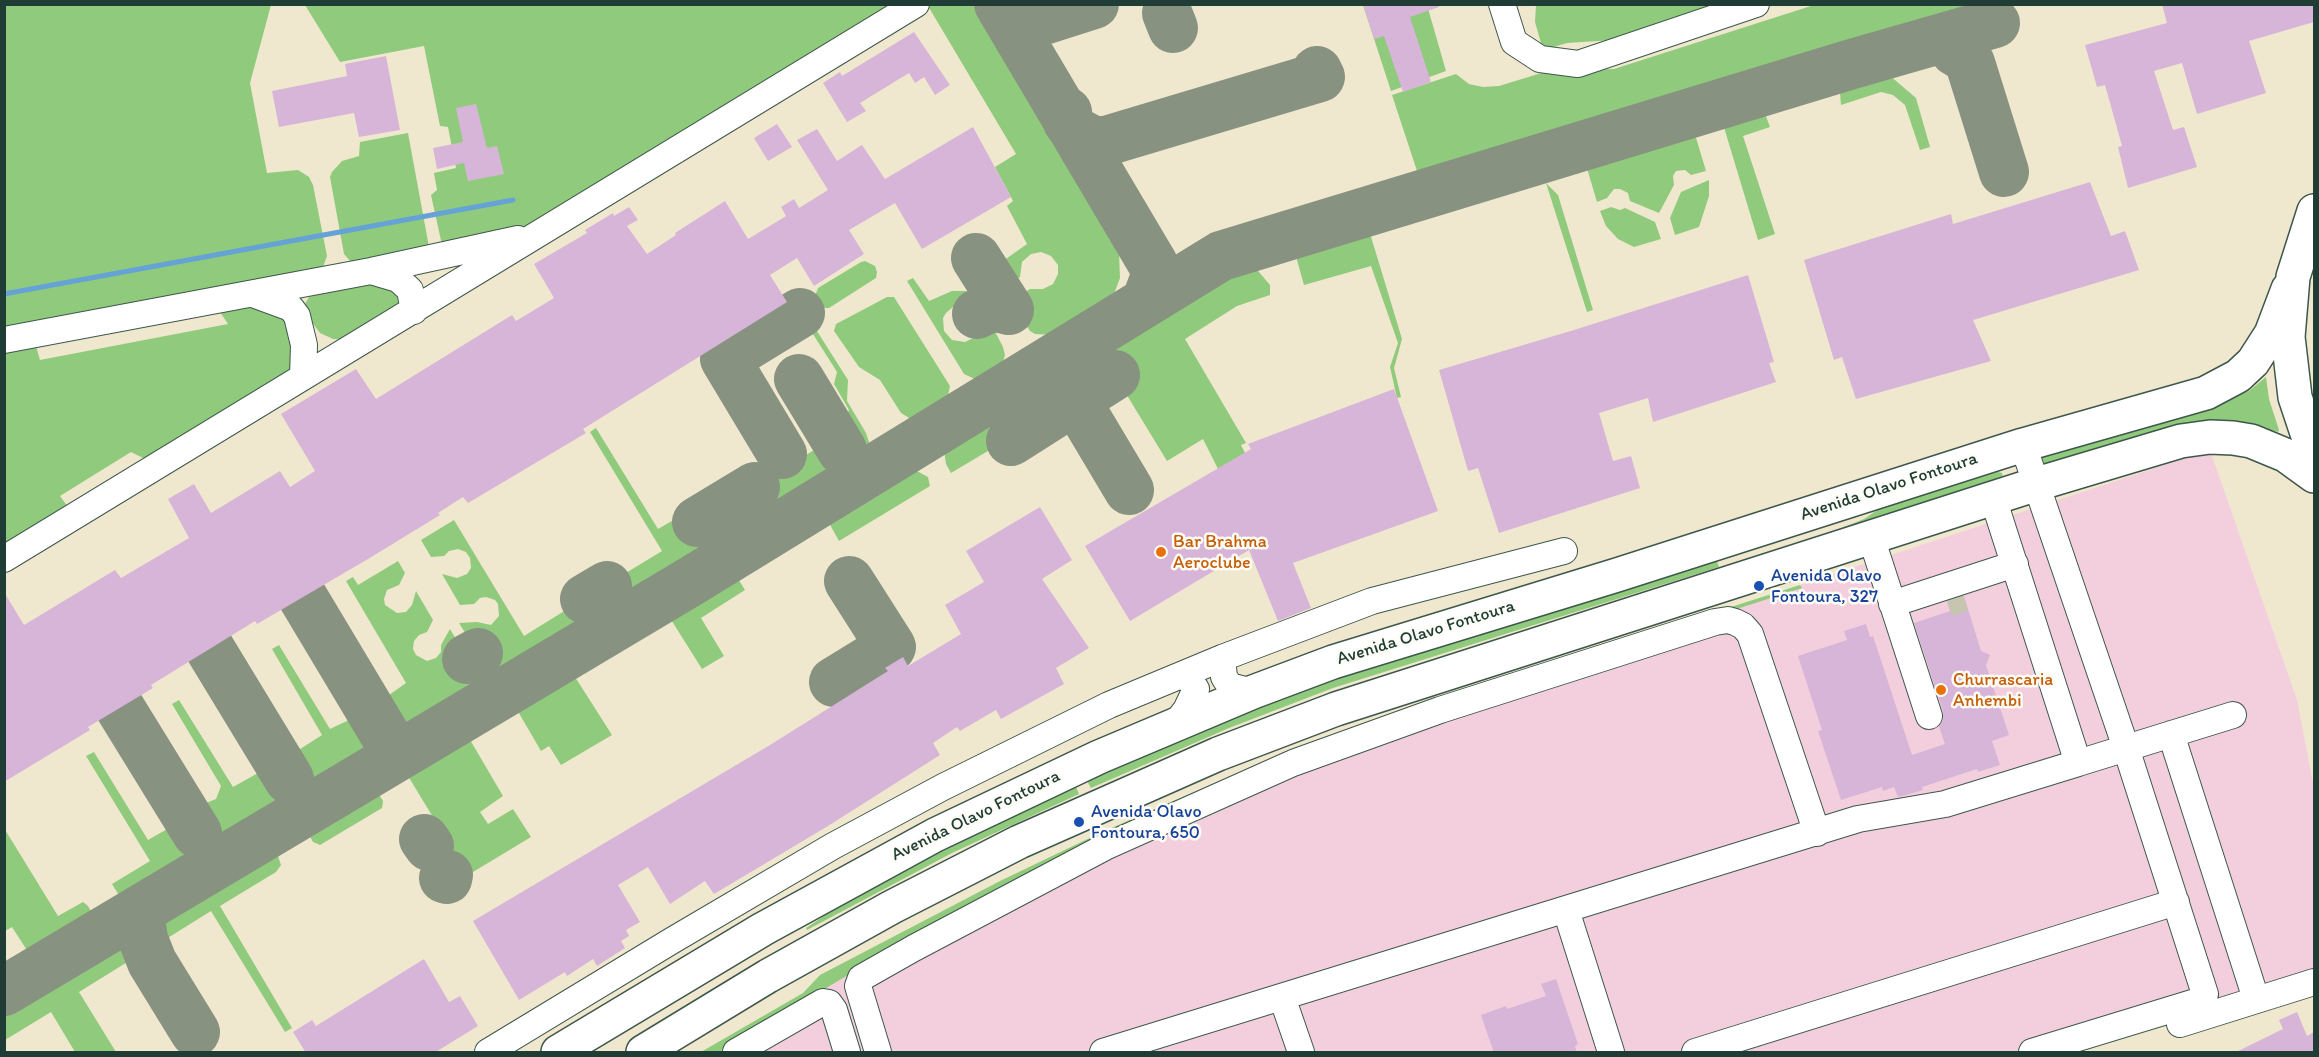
<!DOCTYPE html>
<html>
<head>
<meta charset="utf-8">
<style>
  body { margin:0 }
  #map { position:relative; width:2319px; height:1057px; overflow:hidden; background:#f0e8ce; font-family:Itim,sans-serif }
  canvas { display:block }
  .frame { position:absolute; inset:0; border:6px solid #1f3d34; pointer-events:none }
</style>
</head>
<body>
<div id="map">
<canvas width="2319" height="1057"></canvas>
<div class="frame"></div>
</div>
<script>
const ctx = document.querySelector('canvas').getContext('2d');
ctx.lineJoin = 'round';
function paint(path, color) { ctx.fillStyle = color; ctx.fill(path, 'evenodd'); }
const toPath = rows => new Path2D(rows.map(r => 'M' + r).join(''));
function stroke(path, color, width, dash) { ctx.strokeStyle = color; ctx.lineWidth = width; ctx.lineCap = dash ? 'butt' : 'round'; ctx.setLineDash(dash || []); ctx.stroke(path); }
function drawText(font, color, halo, rows, align = 'center') {
  ctx.font = font + ' Itim,sans-serif'; ctx.lineWidth = 5; ctx.setLineDash([]); ctx.textBaseline = 'middle'; ctx.strokeStyle = halo; ctx.fillStyle = color; for (const [text, x, y, turn = 0] of rows) {
    ctx.save(); ctx.translate(x, y); ctx.rotate((+turn || 0) * Math.PI / 180); ctx.textAlign = isNaN(turn) ? turn : align; if (halo) ctx.strokeText(text, 0, 0); ctx.fillText(text, 0, 0); ctx.restore();
  }
}
paint(toPath([
  [2210,450,2297,700,2314,788,2314,972,2055,1052,719,1052,937,922,1003,886,1103,837,1581,659,1801,588,1800,585]
]), '#f3cfde');
paint(toPath([
  [931,4,973,5,1114,240,1119,252,1120,278,1114,294,1109,299,1054,335,1035,334,1030,331,1012,304,1016,298,1030,289,1043,289,1053,284,1058,274,1058,265,1051,256,1041,252,1031,254,1022,262,1020,277,1004,287,1001,287,999,282,1003,261,1027,244,1007,206,1013,201,995,167,1016,154,928,6],
  [5,5,271,5,250,83,267,173,298,170,309,177,313,185,327,256,322,270,5,336],
  [305,5,900,5,538,222,512,232,442,245,431,195,437,190,434,173,456,168,448,127,440,126,424,46,340,62],
  [1363,5,1427,5,1446,71,1391,91],
  [1536,5,1721,5,1614,40,1567,43,1543,50,1535,22],
  [1814,5,1986,5,1418,174,1392,95,1456,74,1469,84,1483,87,1499,86,1548,71,1614,69],
  [1888,74,1916,98,1930,147,1920,150,1905,105,1893,95,1881,92,1841,105,1840,93,1847,85],
  [1764,111,1770,127,1743,136,1775,234,1758,240,1723,124],
  [1694,131,1706,171,1691,175,1685,170,1676,171,1673,176,1674,185,1659,213,1630,201,1628,193,1620,189,1614,189,1607,198,1597,202,1586,165],
  [408,133,429,247,351,262,344,254,330,177,332,172,342,161,359,156,360,142],
  [1709,180,1709,196,1699,227,1675,235,1670,218,1681,192],
  [1546,183,1558,195,1593,310,1587,312],
  [1611,207,1620,210,1625,208,1655,222,1661,239,1634,247,1618,239,1606,226,1600,211],
  [1369,230,1402,339,1394,368,1401,397,1397,398,1390,367,1398,343,1371,266,1304,285,1297,260,1298,252],
  [865,261,875,266,877,272,876,278,829,308,822,308,815,296,818,288,861,262],
  [1253,265,1270,285,1270,295,1237,306,1185,339,1246,443,1241,445,1245,453,1218,469,1203,439,1167,461,1100,351,1219,277],
  [913,278,929,301,952,291,965,291,974,295,978,303,971,307,961,305,954,306,946,313,943,318,944,331,952,340,965,342,975,337,979,328,980,321,988,318,1003,347,1005,355,1002,366,979,381,964,374,907,281],
  [386,281,404,304,346,340,333,339,320,333,305,313,305,304,309,297,316,294],
  [887,297,894,297,950,386,947,400,914,421,901,413,880,380,859,367,834,331,836,324],
  [796,298,848,380,847,401,866,433,870,445,868,449,855,442,849,434,845,425,845,418,849,410,834,384,837,372,792,301],
  [258,306,283,316,297,336,290,373,149,461,131,452,60,496,70,510,5,550,5,352,36,346,40,360,228,324,220,312],
  [2266,377,2269,399,2279,430,2278,432,2259,427,2041,469,2037,459,2202,410,2249,391],
  [994,418,1008,439,951,473,946,464,944,449],
  [596,428,658,529,677,518,689,516,698,523,705,538,700,553,626,599,614,593,611,582,662,551,590,432],
  [822,445,828,459,828,474,777,505,769,503,756,490,754,475,761,467,791,449,798,460],
  [913,469,928,477,930,486,839,541,828,521],
  [1998,472,2002,473,2003,478,1829,533,1864,519,1882,507],
  [454,520,524,636,574,605,585,607,588,610,589,618,587,623,506,674,496,677,492,676,459,623,477,622,491,625,499,616,498,604,495,600,486,597,480,598,474,604,460,605,442,574,457,578,467,574,471,568,470,558,466,552,458,549,449,551,444,556,431,557,421,540],
  [398,561,405,573,399,585,387,590,384,599,385,605,397,613,406,612,412,605,416,591,433,620,427,632,419,635,414,641,413,649,416,655,427,661,436,658,441,652,441,645,450,629,482,683,478,691,412,730,401,725,389,706,389,695,406,683,346,581,353,577,358,585],
  [1717,561,1719,567,1333,688,1229,728,1091,788,1087,781,1225,721,1330,680],
  [737,577,745,590,701,618,724,656,702,669,670,618],
  [1800,585,1802,588,1581,659,1103,837,1003,886,937,922,719,1052,701,1052,803,993,820,975,1000,881,1100,833,1210,785,1348,729],
  [279,645,330,729,351,719,358,722,370,742,369,755,320,785,309,781,297,751,322,735,272,649],
  [566,674,573,675,577,680,612,735,561,765,549,746,541,751,516,708,517,703],
  [179,700,233,787,258,773,268,777,281,797,280,810,226,844,214,842,206,831,198,813,201,805,216,799,221,786,172,704],
  [466,733,503,796,480,812,488,824,513,809,531,837,468,875,405,771],
  [94,752,148,840,169,828,179,828,190,841,193,850,193,865,125,905,112,884,150,861,86,756],
  [1076,787,1079,794,952,853,807,930,806,928,860,892,996,824],
  [367,791,373,791,380,796,383,801,382,808,320,845,313,842,307,831,308,825],
  [4,828,58,916,83,902,88,906,94,917,93,924,66,937,32,958,12,927,5,931],
  [269,849,278,856,281,865,276,872,220,906,292,1028,285,1032,211,911,166,939,160,935,155,927,158,915],
  [121,938,130,948,131,957,129,961,79,992,116,1052,75,1052,51,1012,5,1040,5,1008]
]), '#90ca7d');
stroke(toPath([
  [4,294,513,200]
]), '#65a2d6', 5);
stroke(toPath([
  [999,4,1153,264,1155,272,1154,281,1147,300],
  [999,4,1013,16,1029,22,1044,20,1094,4],
  [1167,13,1173,28],
  [1955,51,1965,57,1970,63,2004,172],
  [1067,112,1068,122,1075,131,1093,141,1106,141,1320,77,1317,71],
  [976,258,1009,310,994,306,977,314],
  [799,379,842,450],
  [1076,401,1129,490],
  [1011,441,1115,375],
  [782,454,725,359,800,313],
  [697,522,755,487],
  [302,596,390,743],
  [585,599,607,586],
  [210,649,289,779],
  [467,659,478,653],
  [834,682,891,647,849,581],
  [120,708,197,833],
  [424,839,429,846],
  [444,878,447,879,448,875],
  [141,926,143,939,152,962,195,1032],
  [4,991,693,580,1221,256,1852,64,1995,23]
]), '#889281', 50);
paint(toPath([
  [1363,4,1439,4,1439,7,1410,17,1431,82,1403,92,1384,36,1374,39],
  [2162,4,2314,4,2314,22,2249,41,2266,93,2197,114,2182,63,2154,71,2173,130,2184,127,2197,167,2128,188,2118,147,2122,146,2105,85,2097,87,2085,45,2167,23],
  [914,32,950,85,935,95,924,77,915,83,909,73,860,103,866,111,847,122,823,83,840,72,842,76],
  [386,56,400,130,359,137,354,113,279,127,272,91,347,76,345,64],
  [476,104,487,148,497,146,504,174,468,181,464,163,437,169,433,148,463,142,456,108],
  [777,124,792,147,768,161,754,138],
  [973,127,1011,197,922,249,895,203,849,230,864,254,814,286,797,258,770,275,787,302,583,429,586,433,468,503,463,497,438,513,440,515,368,559,257,624,255,621,151,685,153,688,88,727,90,730,4,782,4,592,24,625,115,570,121,578,189,538,168,499,194,484,211,513,280,471,290,487,315,471,281,414,356,369,376,399,512,315,516,321,554,298,534,264,587,233,585,230,613,213,614,216,629,207,638,220,627,226,647,254,676,235,675,233,725,201,748,239,783,218,786,216,781,207,794,199,799,208,828,190,797,140,817,129,837,161,862,145,885,179],
  [2090,182,2111,236,2125,231,2139,270,1973,320,1991,361,1856,399,1842,357,1834,360,1804,260,1951,214,1953,224],
  [1748,275,1774,362,1769,363,1776,382,1653,422,1648,398,1599,413,1613,461,1631,456,1640,488,1499,533,1478,468,1468,471,1439,370,1574,330],
  [1394,389,1438,511,1293,563,1311,608,1278,621,1249,550,1130,621,1085,546,1251,449,1248,444],
  [1040,507,1072,560,1042,579,1089,648,1056,668,1064,684,1001,719,996,710,960,731,957,727,933,743,940,755,828,826,714,894,705,881,670,904,648,867,618,885,640,922,626,930,629,936,621,941,625,948,597,966,593,959,567,976,565,972,519,1000,473,921,770,745,888,671,885,668,903,657,908,666,961,634,945,605,984,582,966,551],
  [1964,596,1981,651,1990,655,1986,665,2009,735,1992,741,2000,765,1978,772,1977,769,1922,787,1923,790,1906,795,1898,797,1894,787,1883,791,1882,787,1841,800,1818,731,1822,730,1798,656,1847,640,1844,631,1866,624,1870,637,1873,636,1912,755,1945,744,1939,727,1943,720,1943,711,1914,623,1950,611,1947,602],
  [424,959,449,1002,460,996,478,1026,434,1053,306,1053,293,1032,312,1020,316,1026],
  [1556,979,1578,1044,1575,1046,1577,1053,1494,1053,1481,1015,1506,1006,1507,1009,1546,996,1541,984],
  [2297,1012,2307,1036,2314,1032,2314,1053,2234,1053,2283,1029,2279,1020]
]), '#d7b5d8');
stroke(toPath([
  [1948,603,1964,598]
]), '#c6c6af', 26, [26, 13]);
const minor = toPath([
  [1502,4,1514,42,1540,59,1578,64,1756,4],
  [371,271,398,279,410,290,414,311],
  [253,294,291,308,297,316,304,345,303,377],
  [4,340,371,271,518,239],
  [2023,445,2126,748,2205,994,2199,1001,2032,1052],
  [1871,537,1929,716],
  [4,559,916,4],
  [1892,604,2015,564],
  [1222,658,1224,677,1230,686,1253,692],
  [1175,724,1186,710,1196,689,1186,675],
  [2171,734,2256,999],
  [2078,763,2233,715],
  [1566,910,1611,1052],
  [1282,997,1301,1052],
  [2180,1024,2314,982],
  [488,1052,673,940,833,846,943,787,1109,705,1222,658,1372,601,1564,551],
  [736,1052,823,1002,829,1003,834,1010,847,1052],
  [878,1052,858,986,861,978,914,948,1105,847,1293,763,1440,710,1715,622,1728,620,1735,622,1743,626,1750,634,1817,833],
  [1103,1052,1858,819,1945,804,2078,763,1993,498],
  [1695,1052,2176,902]
]);
const major = toPath([
  [558,1052,763,929,935,835,1099,757,1253,692,1333,662,1617,575,2023,445,2206,393,2238,376,2253,362,2271,334,2288,289],
  [643,1052,768,976,892,907,1019,842,1218,754,1336,709,2037,484,2181,441,2210,437,2233,438,2251,441,2285,455,2314,476]
]);
const highway = toPath([
  [2314,211,2293,277,2288,337,2295,397,2314,454]
]);
stroke(minor, '#3e574b', 28);
stroke(major, '#3e574b', 36);
stroke(highway, '#3e574b', 36);
stroke(minor, '#fff', 26);
stroke(major, '#fff', 33);
stroke(highway, '#fff', 33);
for (const [x, y, r, color] of [
  [1161,552,6,"#e8710a"],
  [1759,586,6,"#1a4fb4"],
  [1941,690,6,"#e8710a"],
  [1079,822,6,"#1a4fb4"]
]) { const dot = new Path2D(); dot.arc(x, y, r, 0, 2 * Math.PI); ctx.fillStyle = color; ctx.fill(dot); stroke(dot, '#fdfcf7', 2); }
drawText('18px', '#1f3d34', '#fdfcf7', [
  ["Avenida Olavo Fontoura",1889,487,-18],
  ["Avenida Olavo Fontoura",1426,633,-17],
  ["Avenida Olavo Fontoura",976,816,-26]
]);
drawText('18px', '#c56008', '#fdfcf7', [
  ["Bar Brahma",1173,542],
  ["Aeroclube",1173,563],
  ["Churrascaria",1953,680],
  ["Anhembi",1953,701]
], 'left');
drawText('18px', '#164399', '#fdfcf7', [
  ["Avenida Olavo",1771,576],
  ["Fontoura, 327",1771,597],
  ["Avenida Olavo",1091,812],
  ["Fontoura, 650",1091,833]
], 'left');
</script>
</body>
</html>
